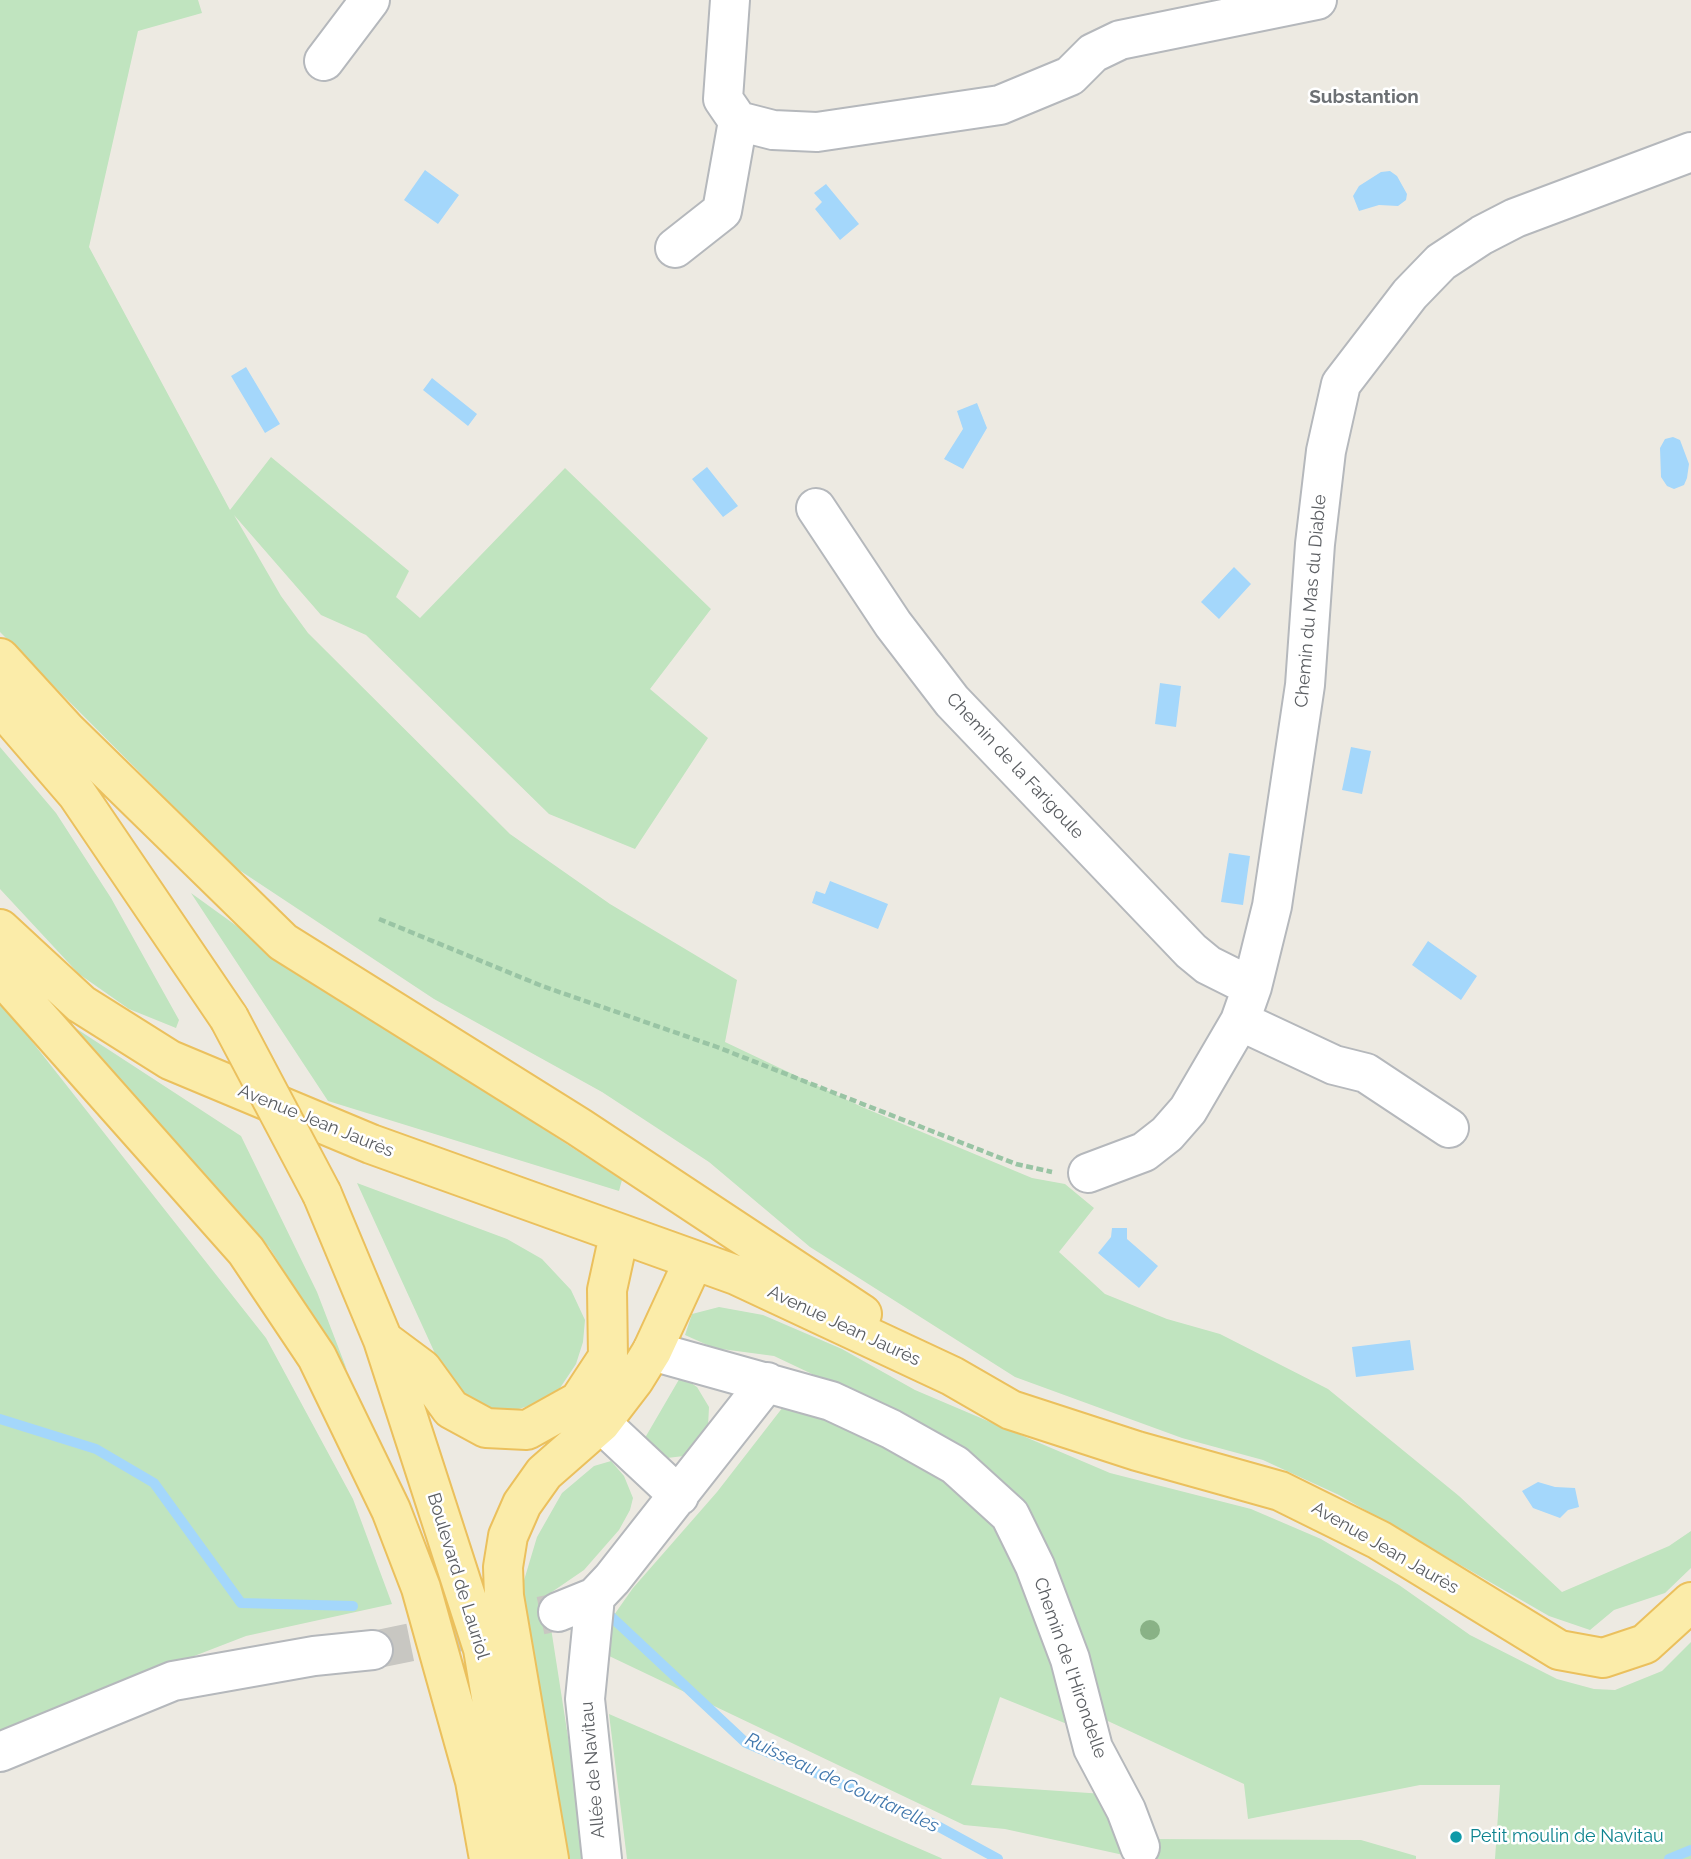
<!DOCTYPE html>
<html>
<head>
<meta charset="utf-8">
<style>
  body { margin:0 }
  canvas { display:block; background:#edeae2 }
</style>
</head>
<body>
<canvas width="1691" height="1859"></canvas>
<script>
const ctx = document.querySelector('canvas').getContext('2d');
ctx.lineJoin = 'round';
function paint(path, color) { ctx.fillStyle = color; ctx.fill(path, 'evenodd'); }
const toPath = rows => new Path2D(rows.map(r => 'M' + r).join(''));
function stroke(path, color, width, dash) { ctx.strokeStyle = color; ctx.lineWidth = width; ctx.lineCap = dash ? 'butt' : 'round'; ctx.setLineDash(dash || []); ctx.stroke(path); }
function drawText(font, color, halo, rows, align = 'center') {
  ctx.font = font + ' Raleway,sans-serif'; ctx.lineWidth = 5; ctx.setLineDash([]); ctx.textBaseline = 'middle'; ctx.strokeStyle = halo; ctx.fillStyle = color; for (const [text, x, y, turn = 0] of rows) {
    ctx.save(); ctx.translate(x, y); ctx.rotate((+turn || 0) * Math.PI / 180); ctx.textAlign = isNaN(turn) ? turn : align; if (halo) ctx.strokeText(text, 0, 0); ctx.fillText(text, 0, 0); ctx.restore();
  }
}
paint(toPath([
  [0,0,198,0,202,13,138,31,89,247,230,510,271,457,409,571,396,597,420,618,565,468,711,609,650,689,708,738,635,849,549,814,366,635,321,615,234,515,281,596,308,633,510,834,610,904,737,980,725,1042,862,1107,1032,1178,1065,1184,1094,1208,1059,1252,1105,1294,1167,1319,1220,1334,1328,1389,1459,1496,1562,1592,1669,1546,1691,1531,1691,1568,1665,1593,1614,1610,1590,1630,1549,1616,1339,1495,1263,1460,1182,1438,1015,1377,810,1247,709,1162,602,1092,434,999,233,866,0,632],
  [0,747,56,813,111,898,179,1020,176,1028,129,1009,79,974,0,889],
  [191,893,288,963,622,1180,619,1191,328,1101],
  [0,1001,266,1338,353,1499,392,1604,246,1636,0,1731],
  [60,1018,241,1136,317,1292,347,1370,269,1247],
  [357,1183,507,1239,542,1259,571,1290,585,1320,583,1342,576,1364,560,1388,538,1403,512,1411,485,1408,460,1391,438,1360],
  [719,1307,763,1315,842,1349,915,1390,1110,1473,1251,1509,1321,1539,1399,1585,1470,1635,1557,1679,1594,1689,1615,1690,1662,1671,1691,1642,1691,1859,1495,1859,1500,1785,1420,1785,1248,1819,1244,1784,1097,1716,1069,1611,920,1425,774,1356,714,1348,685,1335,692,1314],
  [681,1376,697,1387,709,1407,708,1427,684,1456,667,1458,656,1455,642,1443],
  [783,1407,853,1429,959,1483,1007,1541,1077,1728,1000,1697,971,1785,1104,1794,1128,1856,1005,1829,964,1825,607,1655,602,1632,633,1588,717,1492],
  [611,1461,624,1476,633,1498,630,1510,619,1530,584,1570,546,1596,587,1859,564,1859,522,1587,537,1537,562,1493,594,1466],
  [609,1714,941,1858,942,1859,627,1859],
  [1145,1839,1361,1840,1416,1856,1416,1859,1143,1859]
]), '#c0e4bf');
paint(toPath([
  [425,170,459,195,438,224,404,200],
  [1390,171,1397,176,1407,194,1406,200,1398,206,1379,205,1359,211,1353,196,1359,186,1381,172],
  [826,184,859,224,840,240,815,209,822,202,814,193],
  [246,367,280,424,265,433,231,376],
  [432,378,477,414,468,426,423,390],
  [977,403,987,428,963,469,944,459,963,429,957,411],
  [1673,437,1680,440,1689,464,1687,478,1684,485,1674,489,1667,486,1661,477,1660,448,1665,439],
  [707,467,738,506,723,517,692,479],
  [1234,567,1251,584,1219,619,1201,602],
  [1160,683,1181,686,1176,727,1155,724],
  [1351,747,1371,751,1362,794,1342,790],
  [1229,853,1250,856,1243,905,1221,902],
  [830,881,888,904,878,929,812,903,816,891,825,894],
  [1428,941,1477,976,1461,1000,1412,965],
  [1112,1228,1127,1228,1127,1239,1158,1266,1139,1288,1098,1253,1111,1237],
  [1410,1340,1414,1370,1356,1377,1352,1347],
  [1538,1482,1555,1487,1575,1488,1579,1507,1568,1510,1560,1518,1533,1508,1522,1491]
]), '#a4d7fb');
stroke(toPath([
  [0,1419,96,1449,154,1483,241,1603,353,1606],
  [604,1610,746,1743,932,1823,998,1859],
  [1669,1859,1691,1850]
]), '#a4d7fb', 10);
stroke(toPath([
  [373,1650,558,1612]
]), '#c8c7c2', 38, [38, 19]);
const minor = toPath([
  [730,0,723,99,738,121,773,130,817,132,1000,105,1070,76,1093,53,1120,40,1317,0],
  [324,61,370,0],
  [675,248,722,211,738,121],
  [816,508,893,624,952,701,1191,951,1208,965,1252,987],
  [1240,1021,1334,1065,1366,1073,1449,1128],
  [1088,1173,1144,1152,1167,1134,1188,1110,1240,1021,1252,987,1272,906,1305,685,1315,544,1326,451,1341,384,1410,294,1441,262,1482,235,1515,218,1691,152],
  [652,1351,831,1401,891,1429,955,1465,1010,1515,1035,1566,1070,1659,1093,1748,1126,1810,1140,1847],
  [601,1423,679,1496],
  [595,1597,585,1699,602,1859],
  [558,1612,595,1597,612,1579,767,1382],
  [0,1752,173,1681,314,1656,373,1650]
]);
const major = toPath([
  [0,658,66,730,283,942,579,1127,862,1314],
  [0,705,77,794,229,1018],
  [0,929,81,1004,170,1060,371,1144,736,1275,952,1376,1011,1410,1137,1451,1280,1491,1379,1540,1559,1650,1603,1658,1645,1644,1691,1602],
  [0,974,246,1251,317,1357,391,1510,421,1588,475,1781,489,1859],
  [322,1194,383,1340,483,1649,518,1859],
  [383,1340,422,1369,451,1409,486,1428,527,1430,579,1401,608,1357,607,1290,619,1235],
  [549,1859,504,1596,503,1567,508,1536,522,1504,544,1473,601,1423,634,1380,652,1351,694,1260]
]);
stroke(minor, '#b5b8bc', 42);
stroke(major, '#ebc05d', 42);
stroke(toPath([
  [379,919,542,986,717,1047,1016,1164,1052,1172]
]), '#99c4a4', 4.5, [7, 3.5]);
stroke(minor, '#fff', 38);
stroke(major, '#fbeca9', 38);
const majorBridge = toPath([
  [229,1018,322,1194]
]);
stroke(majorBridge, '#ebc05d', 42, []);
stroke(majorBridge, '#fbeca9', 38);
ctx.fillStyle = '#89b286';
for (const [x, y] of [
  [1150,1630]
]) { ctx.beginPath(); ctx.arc(x, y, 10, 0, 2 * Math.PI); ctx.fill(); }
for (const [x, y, r, color] of [
  [1456,1837,7,"#0f9aa8"]
]) { const dot = new Path2D(); dot.arc(x, y, r, 0, 2 * Math.PI); ctx.fillStyle = color; ctx.fill(dot); stroke(dot, '#fff', 2.5); }
drawText('18px', '#5b5e62', '#fff', [
  ["Chemin du Mas du Diable",1311,601,-85],
  ["Chemin de la Farigoule",1015,766,47],
  ["Avenue Jean Jaurès",316,1121,22],
  ["Avenue Jean Jaurès",844,1326,25],
  ["Avenue Jean Jaurès",1385,1548,30],
  ["Boulevard de Lauriol",458,1576,73],
  ["Chemin de l'Hirondelle",1070,1668,71],
  ["Allée de Navitau",593,1770,-95]
]);
drawText('18px', '#0d838f', '#fff', [
  ["Petit moulin de Navitau",1470,1837]
], 'left');
drawText('bold 19px', '#6c7074', '#fff', [
  ["Substantion",1364,97]
]);
drawText('italic 19px', '#4278ad', '#fff', [
  ["Ruisseau de Courtarelles",842,1783,25]
]);
</script>
</body>
</html>
